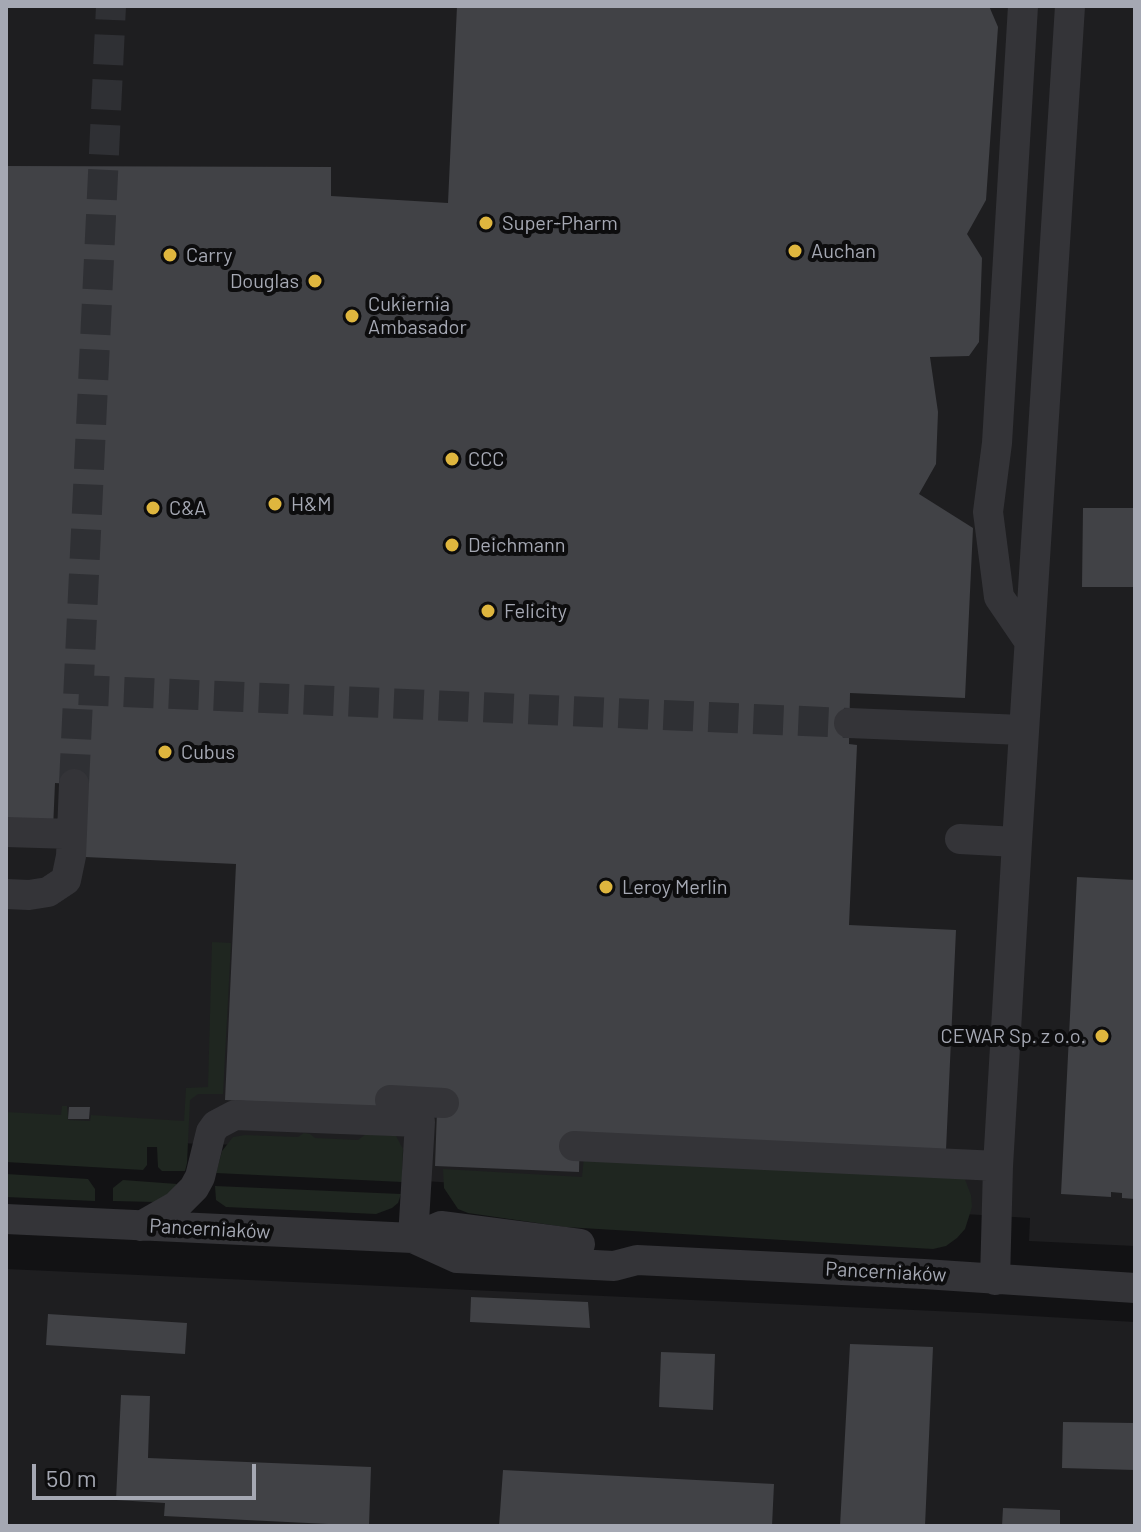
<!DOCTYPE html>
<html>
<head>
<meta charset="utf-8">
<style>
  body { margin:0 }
  #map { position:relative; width:1141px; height:1532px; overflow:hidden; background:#121214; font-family:Barlow,sans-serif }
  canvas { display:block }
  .frame { position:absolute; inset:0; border:8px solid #a5a8b3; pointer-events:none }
  .scale { position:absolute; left:32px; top:1464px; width:224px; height:36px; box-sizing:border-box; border:4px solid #a5a8b3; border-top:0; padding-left:10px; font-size:24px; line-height:28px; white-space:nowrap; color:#a5a8b3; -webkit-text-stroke:6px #0d0d0e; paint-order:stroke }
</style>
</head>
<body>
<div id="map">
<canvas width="1141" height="1532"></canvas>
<div class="frame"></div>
<div class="scale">50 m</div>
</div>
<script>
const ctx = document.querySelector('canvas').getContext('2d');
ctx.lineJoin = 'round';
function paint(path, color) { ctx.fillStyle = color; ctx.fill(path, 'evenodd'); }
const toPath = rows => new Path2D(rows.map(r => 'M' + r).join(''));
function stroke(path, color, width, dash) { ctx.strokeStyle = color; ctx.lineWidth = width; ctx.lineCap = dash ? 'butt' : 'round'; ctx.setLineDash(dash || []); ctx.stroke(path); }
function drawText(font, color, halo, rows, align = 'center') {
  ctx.font = font + ' Barlow,sans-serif'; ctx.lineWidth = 8; ctx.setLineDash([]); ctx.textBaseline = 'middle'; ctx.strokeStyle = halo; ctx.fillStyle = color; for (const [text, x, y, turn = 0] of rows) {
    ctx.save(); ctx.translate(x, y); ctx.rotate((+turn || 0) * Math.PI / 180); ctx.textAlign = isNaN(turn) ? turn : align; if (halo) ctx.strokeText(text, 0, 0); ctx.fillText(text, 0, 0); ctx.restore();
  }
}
paint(toPath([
  [6,6,1135,6,1135,1246,1029,1241,1030,1218,407,1180,408,1150,6,1138],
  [6,1269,980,1313,1135,1322,1135,1526,6,1526]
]), '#1e1e20');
paint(toPath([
  [212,942,231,943,223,1094,198,1094,190,1100,187,1163,185,1171,162,1171,158,1167,157,1147,147,1147,147,1165,143,1170,6,1162,6,1112,61,1115,62,1106,67,1106,68,1120,90,1121,91,1115,184,1121,186,1088,208,1087],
  [304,1133,310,1134,315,1138,358,1140,366,1134,396,1136,403,1149,402,1182,216,1173,222,1151,233,1137,245,1135,298,1137],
  [584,1156,964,1177,971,1195,972,1207,965,1229,957,1238,946,1246,933,1249,565,1227,468,1213,458,1209,444,1188,443,1169,582,1177],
  [6,1174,88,1179,95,1189,95,1201,6,1197],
  [123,1180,177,1184,171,1192,155,1202,113,1201,113,1188],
  [215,1186,401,1194,398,1203,392,1208,376,1214,226,1207,216,1200]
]), '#1f2620');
paint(toPath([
  [457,6,989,6,998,27,986,200,967,234,982,258,979,342,969,356,930,357,938,412,936,464,919,494,973,528,965,698,850,693,849,744,857,745,849,925,956,930,946,1150,580,1134,579,1172,435,1166,437,1110,225,1100,236,864,85,857,88,785,55,783,53,829,6,826,6,166,331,167,331,196,448,203],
  [1083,508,1135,508,1135,587,1082,587],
  [1077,877,1135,880,1135,1199,1122,1198,1122,1193,1111,1192,1111,1197,1061,1194],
  [69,1107,90,1107,89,1119,68,1119],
  [471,1297,588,1302,590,1328,470,1322],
  [48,1314,187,1323,185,1354,46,1345],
  [850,1344,933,1347,925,1526,840,1526],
  [661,1352,715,1354,713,1410,659,1407],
  [121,1395,150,1396,148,1458,371,1467,369,1526,164,1516,165,1503,116,1500],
  [1063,1422,1135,1423,1135,1470,1062,1468],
  [503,1470,774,1484,772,1526,499,1526],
  [1003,1508,1060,1510,1060,1526,1002,1526]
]), '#414246');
stroke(toPath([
  [79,690,849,723],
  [74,784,111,6]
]), '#2f3034', 30, [30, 15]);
stroke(toPath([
  [1023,6,997,443,988,512,999,597,1029,641],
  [849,723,1023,730],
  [6,832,72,834],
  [960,839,1017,842],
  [6,894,29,895,48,892,66,880,71,856,74,784],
  [390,1100,444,1103],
  [574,1146,998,1166],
  [6,1219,413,1238,457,1258,614,1266,637,1260,924,1274,1135,1288],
  [141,1226,176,1206,194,1188,200,1177,211,1132,216,1125,235,1115,420,1122,413,1238],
  [413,1238,441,1226,580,1244],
  [995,1280,998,1166,1017,842,1070,6]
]), '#343438', 30);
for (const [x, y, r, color] of [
  [486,223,8,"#dfb63e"],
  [795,251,8,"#dfb63e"],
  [170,255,8,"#dfb63e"],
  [315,281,8,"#dfb63e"],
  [352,316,8,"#dfb63e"],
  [452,459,8,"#dfb63e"],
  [275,504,8,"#dfb63e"],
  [153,508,8,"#dfb63e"],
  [452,545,8,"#dfb63e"],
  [488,611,8,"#dfb63e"],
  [165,752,8,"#dfb63e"],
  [606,887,8,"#dfb63e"],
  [1102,1036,8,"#dfb63e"]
]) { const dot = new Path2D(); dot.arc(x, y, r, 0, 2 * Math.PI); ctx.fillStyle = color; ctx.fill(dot); stroke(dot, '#0d0d0e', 3); }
drawText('20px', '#a5a8b3', '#0d0d0e', [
  ["Super-Pharm",502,223],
  ["Auchan",811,251],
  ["Carry",186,255],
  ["Douglas",299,281,"right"],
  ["Cukiernia",368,304],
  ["Ambasador",368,327],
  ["CCC",468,459],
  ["H&M",291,504],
  ["C&A",169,508],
  ["Deichmann",468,545],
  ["Felicity",504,611],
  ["Cubus",181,752],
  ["Leroy Merlin",622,887],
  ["CEWAR Sp. z o.o.",1086,1036,"right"]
], 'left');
drawText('20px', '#a5a8b3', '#0d0d0e', [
  ["Pancerniaków",210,1229,3],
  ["Pancerniaków",886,1272,3]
]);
</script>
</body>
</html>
